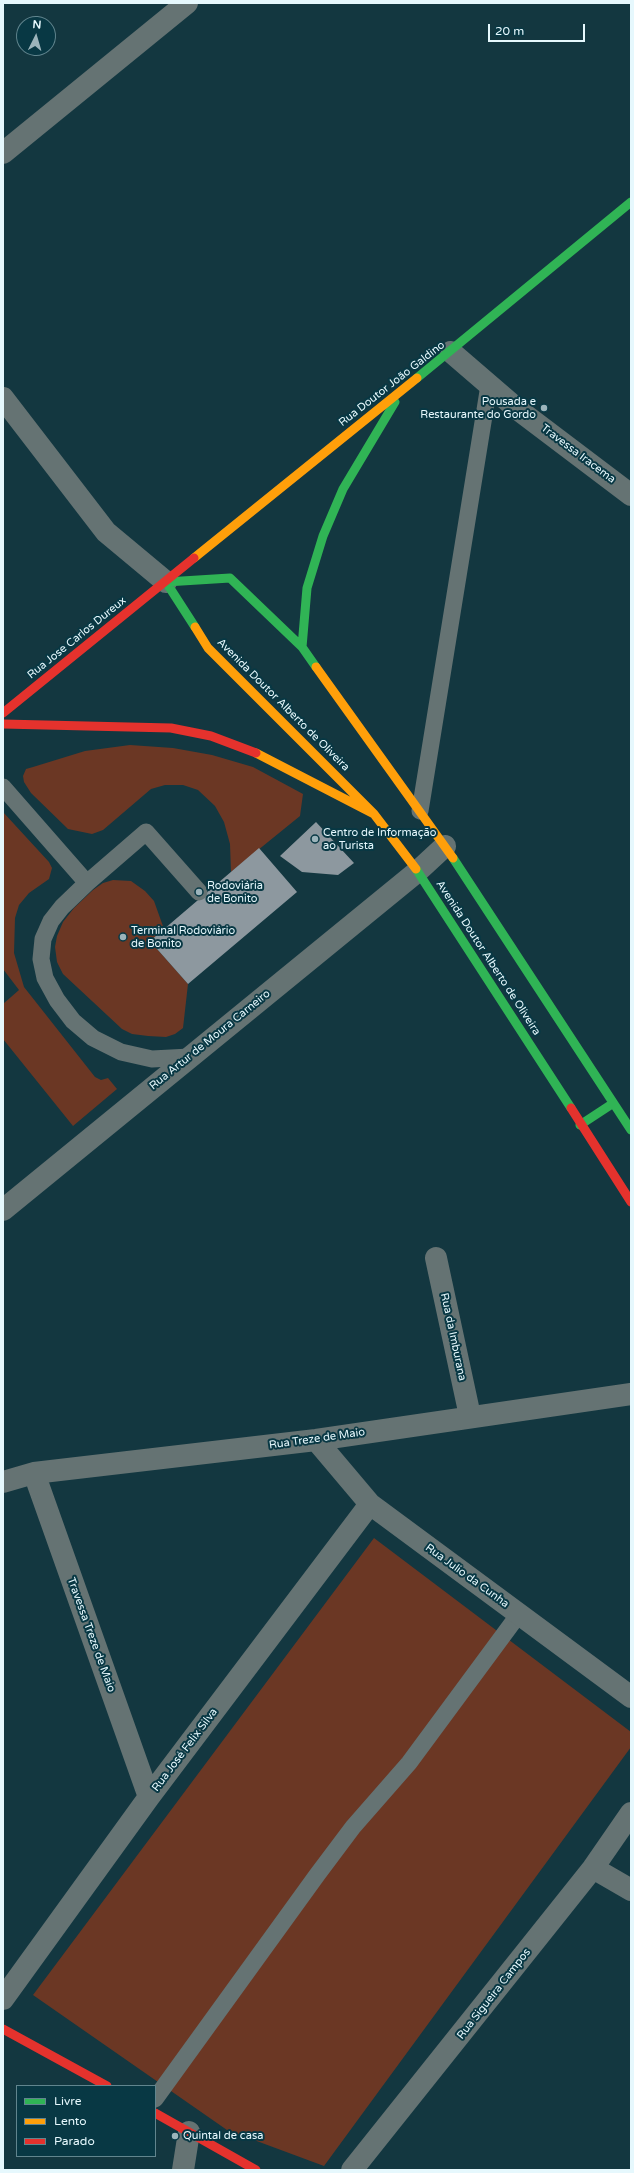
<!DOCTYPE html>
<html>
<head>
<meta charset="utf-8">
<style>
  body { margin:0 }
  #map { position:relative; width:634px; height:2173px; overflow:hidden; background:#133740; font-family:"Varela Round",sans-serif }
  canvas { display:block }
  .frame { position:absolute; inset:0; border:4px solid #e6f8fd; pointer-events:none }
  .legend { position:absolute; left:16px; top:2085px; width:140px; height:72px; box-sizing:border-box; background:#083844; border:1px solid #61858e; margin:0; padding:5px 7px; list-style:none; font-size:12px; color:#e6f8fd }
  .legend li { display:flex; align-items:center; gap:8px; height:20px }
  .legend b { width:20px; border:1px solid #61858e }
  .north { position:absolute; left:16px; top:16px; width:40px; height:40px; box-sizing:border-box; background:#083844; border:1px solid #61858e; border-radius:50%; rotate:5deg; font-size:11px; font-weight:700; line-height:16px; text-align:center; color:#e6f8fd }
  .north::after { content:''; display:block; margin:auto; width:14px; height:18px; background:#9cb4bb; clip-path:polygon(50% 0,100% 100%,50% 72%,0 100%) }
  .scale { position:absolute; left:488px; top:24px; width:97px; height:18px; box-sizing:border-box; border:2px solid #e6f8fd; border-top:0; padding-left:5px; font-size:12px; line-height:14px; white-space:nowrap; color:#e6f8fd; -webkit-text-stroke:3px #083844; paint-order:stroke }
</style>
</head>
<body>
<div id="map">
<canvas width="634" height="2173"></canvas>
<div class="frame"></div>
<ul class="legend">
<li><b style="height:5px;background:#30b455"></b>Livre</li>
<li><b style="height:5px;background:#ff9f0a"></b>Lento</li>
<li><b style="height:5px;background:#e5322d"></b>Parado</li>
</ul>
<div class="north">N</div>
<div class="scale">20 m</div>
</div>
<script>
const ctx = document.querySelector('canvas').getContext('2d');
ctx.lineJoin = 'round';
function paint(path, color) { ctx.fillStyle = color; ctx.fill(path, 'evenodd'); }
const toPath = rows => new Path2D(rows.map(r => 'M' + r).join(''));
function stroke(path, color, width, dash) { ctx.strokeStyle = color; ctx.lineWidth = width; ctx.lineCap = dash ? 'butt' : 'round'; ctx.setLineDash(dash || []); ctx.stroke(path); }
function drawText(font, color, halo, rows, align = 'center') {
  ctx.font = font + ' "Varela Round",sans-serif'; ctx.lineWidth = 4; ctx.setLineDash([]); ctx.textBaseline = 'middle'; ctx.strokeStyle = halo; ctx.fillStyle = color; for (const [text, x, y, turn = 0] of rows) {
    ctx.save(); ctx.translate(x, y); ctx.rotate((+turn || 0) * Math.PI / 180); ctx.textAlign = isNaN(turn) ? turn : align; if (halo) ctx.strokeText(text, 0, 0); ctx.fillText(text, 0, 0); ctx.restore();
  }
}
paint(toPath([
  [130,745,173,748,212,755,253,767,303,794,300,816,231,872,230,844,224,822,215,806,198,790,183,785,165,785,151,789,103,830,92,834,68,829,31,793,24,782,23,776,26,769,33,767,85,751],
  [3,812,49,862,52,868,49,879,29,893,19,905,15,918,14,953,24,987,95,1077,101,1080,108,1078,117,1089,73,1126,3,1039,3,1004,19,990,3,969],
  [113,880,131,881,145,891,154,901,164,929,150,941,188,984,183,1028,175,1034,166,1037,148,1036,132,1034,122,1029,63,974,57,962,55,947,57,936,63,922,74,908,93,890,103,883],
  [374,1538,631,1732,631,1747,324,2166,227,2130,33,1995]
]), '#6b3724');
paint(toPath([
  [316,822,354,863,338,875,302,872,280,856],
  [259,848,297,892,188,984,150,941]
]), '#8d989f');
stroke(toPath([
  [3,787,87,883,146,832,199,892],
  [420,811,489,385],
  [87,883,62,907,51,921,43,939,41,959,45,978,57,1000,73,1021,93,1038,121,1052,152,1059,190,1057],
  [155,2099,317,1875,353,1827,409,1763,519,1614]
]), '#657373', 17);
stroke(toPath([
  [3,153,187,3],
  [451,352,516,408,631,495],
  [3,398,106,532,166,582],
  [3,1210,418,871,445,846],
  [436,1258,470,1416],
  [316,1440,370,1504,631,1697],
  [34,1473,149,1797],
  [3,1482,34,1473,316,1440,631,1394],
  [593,1868,631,1890],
  [3,1999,149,1797,370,1504],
  [183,2170,189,2132],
  [352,2170,593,1868,631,1813]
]), '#657373', 22);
stroke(toPath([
  [417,378,631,202],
  [195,627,166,582,230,578,302,647,316,667],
  [302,647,307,588,323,536,343,489,395,402],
  [453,858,631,1130],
  [416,869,571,1108],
  [580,1125,612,1104]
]), '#30b455', 9);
stroke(toPath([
  [194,558,417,378],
  [195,627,208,648,374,814,416,869],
  [316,667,453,858],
  [256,753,374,814]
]), '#ff9f0a', 9);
stroke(toPath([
  [3,713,194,558],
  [3,724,171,728,211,736,256,753],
  [571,1108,631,1202],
  [3,2029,107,2086],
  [155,2113,256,2170]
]), '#e5322d', 9);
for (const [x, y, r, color] of [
  [544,408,4,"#9cb4bb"],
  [315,839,4,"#9cb4bb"],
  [199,892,4,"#9cb4bb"],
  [123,937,4,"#9cb4bb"],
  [175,2136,4,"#9cb4bb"]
]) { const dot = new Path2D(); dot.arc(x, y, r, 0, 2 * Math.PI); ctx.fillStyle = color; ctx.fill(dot); stroke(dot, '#083844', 1.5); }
drawText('11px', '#e6f8fd', '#083844', [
  ["Rua Doutor João Galdino",392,384,-38],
  ["Travessa Iracema",578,454,37],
  ["Rua Jose Carlos Dureux",77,638,-39],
  ["Avenida Doutor Alberto de Oliveira",283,705,45],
  ["Avenida Doutor Alberto de Oliveira",488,958,57],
  ["Rua Artur de Moura Carneiro",210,1040,-39],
  ["Rua da Imburana",453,1337,78],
  ["Rua Treze de Maio",317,1439,-8],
  ["Rua Julio da Cunha",467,1576,36],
  ["Travessa Treze de Maio",91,1635,70],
  ["Rua José Felix Silva",185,1750,-53],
  ["Rua Sigueira Campos",494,1994,-52]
]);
drawText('11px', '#e6f8fd', '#083844', [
  ["Pousada e",536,402,"right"],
  ["Restaurante do Gordo",536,415,"right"],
  ["Centro de Informação",323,833],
  ["ao Turista",323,846],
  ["Rodoviária",207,886],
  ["de Bonito",207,899],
  ["Terminal Rodoviário",131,931],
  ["de Bonito",131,944],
  ["Quintal de casa",183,2136]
], 'left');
</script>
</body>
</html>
